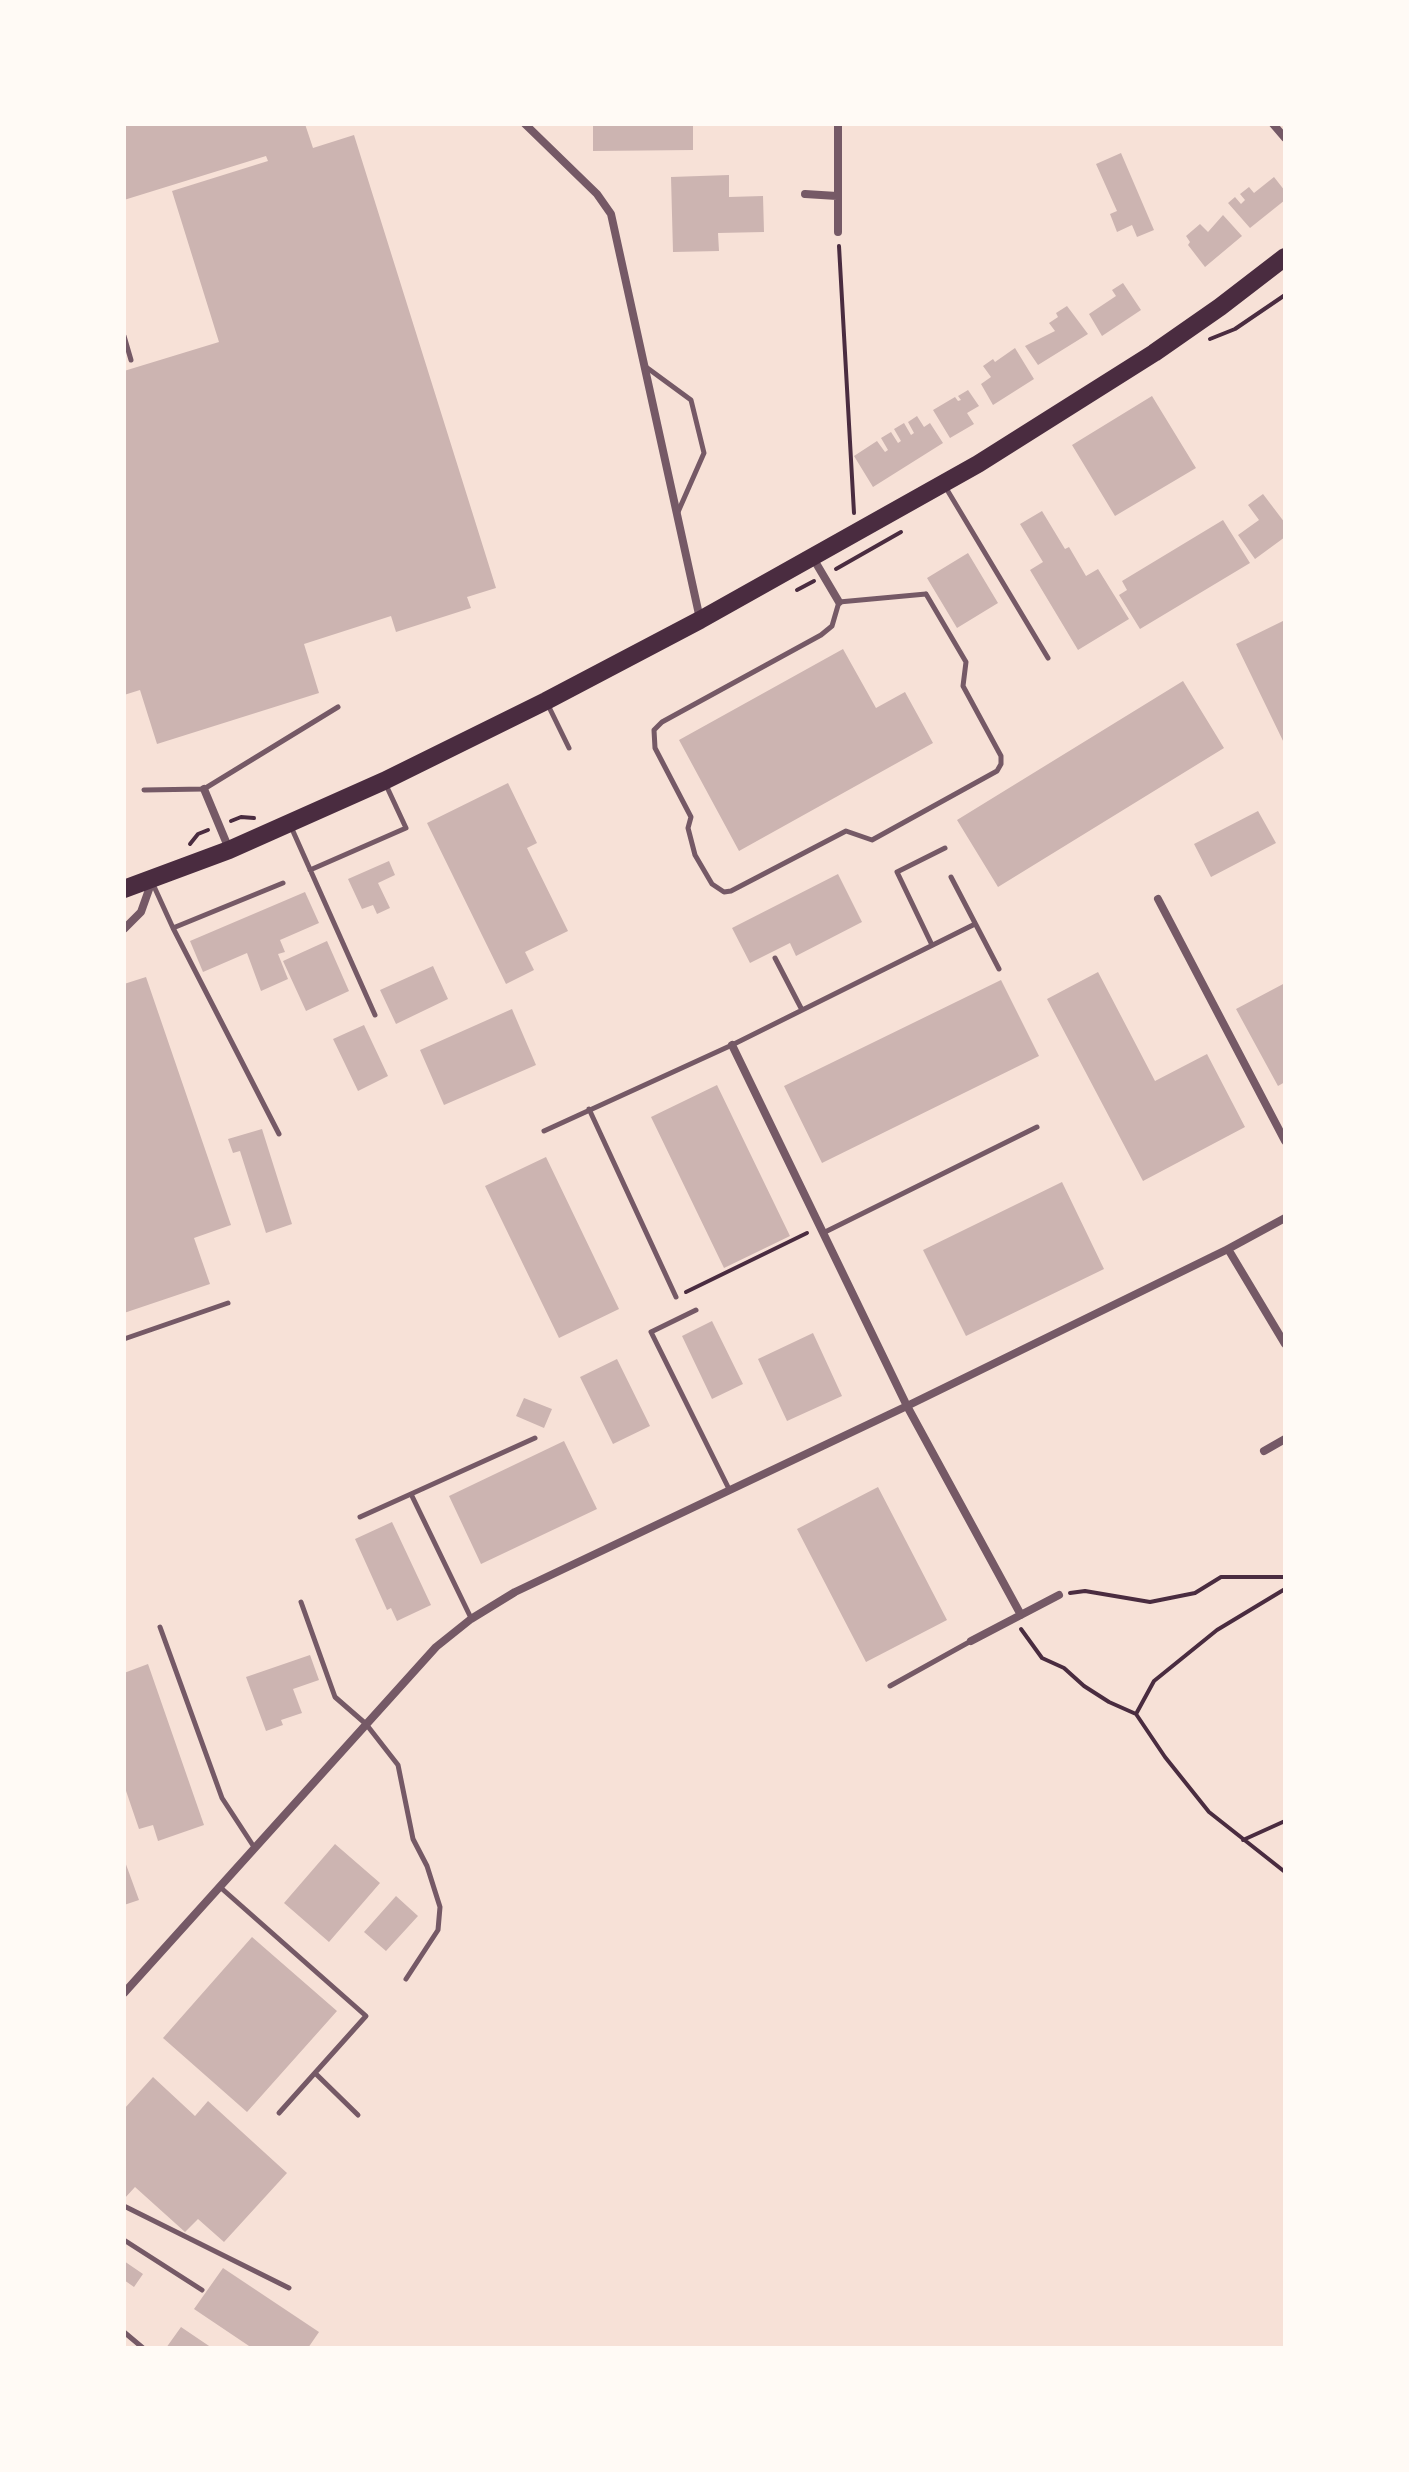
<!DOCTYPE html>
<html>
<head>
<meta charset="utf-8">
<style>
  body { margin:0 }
  #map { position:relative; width:1409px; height:2472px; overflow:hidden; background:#f7e1d7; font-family:"Work Sans",sans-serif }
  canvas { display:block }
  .frame { position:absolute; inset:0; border:126px solid #fffaf5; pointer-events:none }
</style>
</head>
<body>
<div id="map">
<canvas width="1409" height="2472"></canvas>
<div class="frame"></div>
</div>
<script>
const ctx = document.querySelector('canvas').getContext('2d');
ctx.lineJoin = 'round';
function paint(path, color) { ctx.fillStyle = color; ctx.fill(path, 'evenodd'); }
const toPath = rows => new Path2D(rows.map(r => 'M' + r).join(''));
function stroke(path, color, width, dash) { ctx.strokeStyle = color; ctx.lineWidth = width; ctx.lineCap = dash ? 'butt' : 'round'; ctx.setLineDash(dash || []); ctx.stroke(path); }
paint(toPath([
  [124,124,305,124,313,148,354,135,496,588,467,597,471,608,396,632,391,616,304,644,319,693,157,744,140,690,124,695,124,371,219,342,172,191,268,161,266,156,124,200],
  [593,124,693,124,693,150,593,151],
  [1121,153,1154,230,1137,237,1132,225,1117,232,1110,214,1117,211,1096,164],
  [729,175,729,197,763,196,764,232,718,233,719,251,673,252,671,177],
  [1274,177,1285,191,1285,200,1250,228,1228,203,1235,197,1241,204,1245,200,1240,194,1249,187,1254,193],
  [1223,215,1242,236,1205,267,1188,245,1190,242,1186,236,1200,224,1208,232],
  [1123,283,1141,310,1102,336,1089,314,1116,296,1112,290],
  [1067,306,1088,334,1038,365,1025,346,1055,331,1049,323,1058,317,1056,313],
  [1015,348,1034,379,993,405,981,384,991,377,983,366,993,359,995,362],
  [968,390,979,406,967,413,974,424,950,438,933,410,955,397,958,401,961,400,958,396],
  [1152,396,1196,468,1115,516,1072,445],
  [917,416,924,427,930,423,943,443,873,487,854,456,877,441,885,452,888,450,881,438,891,432,898,443,901,441,894,429,904,423,911,435,914,433,908,422],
  [1263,494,1285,523,1285,537,1255,559,1238,535,1259,520,1248,505],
  [1042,511,1065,549,1069,547,1086,576,1098,569,1129,619,1078,650,1030,570,1043,562,1020,524],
  [1223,520,1250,563,1140,629,1119,595,1127,590,1122,581],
  [968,553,998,603,957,628,927,578],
  [1285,620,1285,745,1236,644],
  [843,649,876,708,905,692,933,743,739,851,679,740],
  [1183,681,1224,748,998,887,957,820],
  [508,783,537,843,527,848,568,931,525,952,534,970,506,984,427,823],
  [1258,811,1276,843,1211,877,1194,844],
  [389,861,395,875,378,883,390,908,377,914,373,905,362,909,348,879],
  [838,874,862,922,796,956,790,943,750,963,732,928],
  [305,892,319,923,280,940,285,952,278,954,288,979,261,991,247,953,203,972,190,941],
  [327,941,349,991,306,1011,283,961],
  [433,966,448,999,396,1024,380,990],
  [1098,972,1155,1081,1207,1054,1245,1127,1143,1181,1047,999],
  [146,977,231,1225,194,1238,210,1284,124,1313,124,984],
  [1001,980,1039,1056,822,1163,784,1086],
  [1285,983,1285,1082,1278,1086,1236,1009],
  [512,1009,536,1065,444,1105,420,1050],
  [364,1025,388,1076,358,1091,333,1039],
  [717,1085,790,1236,724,1268,651,1117],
  [262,1129,292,1224,266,1233,240,1151,233,1153,228,1139],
  [546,1157,619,1309,559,1338,485,1186],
  [1062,1182,1104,1269,966,1336,923,1250],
  [712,1321,743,1384,712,1399,682,1336],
  [813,1333,842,1396,787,1421,758,1359],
  [617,1359,650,1426,613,1444,580,1377],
  [524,1398,552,1409,544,1428,516,1416],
  [564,1441,597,1509,481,1564,449,1496],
  [878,1487,947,1620,866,1662,797,1529],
  [392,1522,431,1605,397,1621,391,1608,387,1610,355,1539],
  [310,1655,319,1680,293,1689,302,1713,281,1720,283,1725,266,1731,246,1677],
  [148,1664,204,1825,158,1841,153,1825,139,1829,124,1785,124,1673],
  [335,1844,380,1883,329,1942,284,1903],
  [124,1859,139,1900,124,1905],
  [396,1896,418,1916,386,1951,364,1932],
  [252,1937,337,2011,247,2112,163,2038],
  [153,2077,195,2116,208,2101,287,2173,224,2242,198,2219,185,2232,135,2187,124,2199,124,2109],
  [124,2261,143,2274,134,2287,124,2280],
  [223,2268,319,2332,308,2348,252,2348,194,2309],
  [181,2327,212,2348,166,2348]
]), '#ccb4b1');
stroke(toPath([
  [839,246,854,513],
  [1210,339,1235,329,1285,295],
  [836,569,901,532],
  [797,590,814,581],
  [231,821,241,817,254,818],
  [190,844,198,834,208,830],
  [686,1292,807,1233],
  [1285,1589,1217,1630,1154,1681,1136,1714,1165,1757,1209,1812,1285,1872],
  [1070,1593,1085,1591,1150,1602,1195,1593,1221,1577,1285,1577],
  [1021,1629,1042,1658,1064,1668,1084,1686,1109,1702,1136,1714],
  [1243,1840,1285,1821]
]), '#4a2c40', 4);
stroke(toPath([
  [124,336,131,360],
  [646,367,691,400,704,453,678,512],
  [946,488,1048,658],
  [926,594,966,662,963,686,1001,756,1001,764,997,771,872,840,846,831,731,891,724,892,712,884,695,855,688,828,691,817,655,748,654,730,662,722,821,635,832,626,839,602,926,594],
  [548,705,569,748],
  [144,790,204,789,338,707],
  [292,829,375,1015],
  [310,870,406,828,386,785],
  [951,877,999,969],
  [152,882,173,928,279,1134],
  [173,928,283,883],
  [932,945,897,872,945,848],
  [775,958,802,1010],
  [589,1109,676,1297],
  [544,1131,732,1045,975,924],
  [823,1233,1037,1127],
  [696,1310,651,1332,729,1489],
  [124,1339,228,1303],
  [411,1494,471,1618],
  [360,1517,535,1438],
  [301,1602,335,1697,366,1724,398,1765,413,1839,427,1866,440,1907,438,1930,406,1979],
  [160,1627,222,1798,254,1847],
  [890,1686,971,1641],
  [220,1887,366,2016,279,2113],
  [315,2073,358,2115],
  [124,2206,289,2288],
  [124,2240,202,2290],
  [124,2332,143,2348]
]), '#755966', 5);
stroke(toPath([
  [525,124,597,194,611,214,700,619],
  [1273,124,1285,138],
  [805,194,837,196],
  [838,232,838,124],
  [813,558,839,602],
  [204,789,229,849],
  [1158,899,1285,1141],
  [124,929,141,912,152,881],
  [732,1045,907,1406,1021,1615],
  [1228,1249,1285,1344],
  [1264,1451,1285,1439],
  [971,1641,1059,1595],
  [124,1993,436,1647,471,1619,515,1592,907,1406,1228,1249,1285,1218]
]), '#755966', 8);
stroke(toPath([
  [124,889,229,850,384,781,546,701,700,620,978,464,1154,353,1220,307,1285,257]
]), '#4a2c40', 18);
</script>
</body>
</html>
